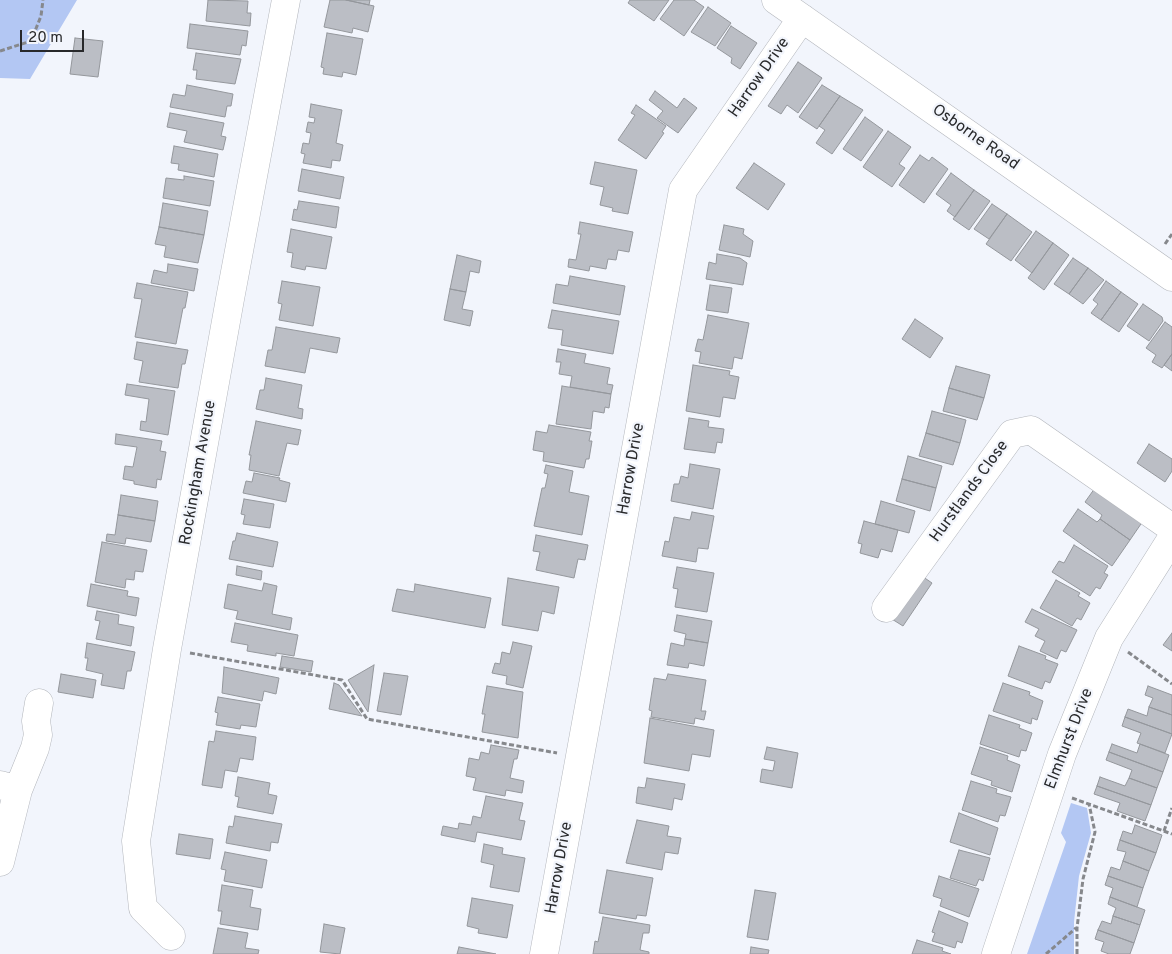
<!DOCTYPE html>
<html>
<head>
<meta charset="utf-8">
<style>
  body { margin:0 }
  #map { position:relative; width:1172px; height:954px; overflow:hidden; background:#f2f5fc; font-family:Overpass,sans-serif }
  canvas { display:block }
  .scale { position:absolute; left:20px; top:30px; width:64px; height:22px; box-sizing:border-box; border:2px solid #28292b; border-top:0; padding-left:6px; font-size:15px; line-height:18px; white-space:nowrap; color:#28292b; -webkit-text-stroke:4px #f2f5fc; paint-order:stroke }
</style>
</head>
<body>
<div id="map">
<canvas width="1172" height="954"></canvas>
<div class="scale">20 m</div>
</div>
<script>
const ctx = document.querySelector('canvas').getContext('2d');
ctx.lineJoin = 'round';
function paint(path, color) { ctx.fillStyle = color; ctx.fill(path, 'evenodd'); }
const toPath = rows => new Path2D(rows.map(r => 'M' + r).join(''));
function stroke(path, color, width, dash) { ctx.strokeStyle = color; ctx.lineWidth = width; ctx.lineCap = dash ? 'butt' : 'round'; ctx.setLineDash(dash || []); ctx.stroke(path); }
function drawText(font, color, halo, rows, align = 'center') {
  ctx.font = font + ' Overpass,sans-serif'; ctx.lineWidth = 4.5; ctx.setLineDash([]); ctx.textBaseline = 'middle'; ctx.strokeStyle = halo; ctx.fillStyle = color; for (const [text, x, y, turn = 0] of rows) {
    ctx.save(); ctx.translate(x, y); ctx.rotate((+turn || 0) * Math.PI / 180); ctx.textAlign = isNaN(turn) ? turn : align; if (halo) ctx.strokeText(text, 0, 0); ctx.fillText(text, 0, 0); ctx.restore();
  }
}
paint(toPath([
  [0,0,77,0,30,79,0,78],
  [1071,803,1087,808,1091,833,1079,876,1074,922,1074,954,1027,954,1066,842,1061,833]
]), '#b3c7f3');
const building = toPath([
  [208,0,248,1,247,13,251,13,250,26,206,21,208,0],
  [330,0,346,0,374,6,368,32,353,28,352,33,324,27,330,0],
  [346,0,370,0,369,5,346,0],
  [630,0,669,0,654,21,628,3,630,0],
  [674,0,694,0,704,7,684,36,660,19,674,0],
  [708,7,731,23,715,46,691,32,708,7],
  [190,24,248,31,246,46,242,45,240,55,187,48,190,24],
  [731,26,757,43,740,69,731,63,732,58,717,48,731,26],
  [327,33,363,39,356,75,343,72,342,77,323,74,324,68,321,67,327,33],
  [75,38,103,41,98,77,70,74,75,38],
  [196,53,241,59,235,84,196,79,197,70,193,70,196,53],
  [798,62,822,78,798,113,787,105,781,114,768,106,798,62],
  [187,85,233,94,231,106,227,106,225,117,170,107,173,94,185,96,187,85],
  [822,85,840,96,817,129,799,117,822,85],
  [655,91,677,108,684,98,697,108,678,133,657,118,663,111,649,100,655,91],
  [840,96,863,110,832,154,816,143,825,130,819,126,840,96],
  [311,104,342,110,336,143,343,145,340,161,332,160,331,168,303,163,305,154,301,153,303,143,309,144,311,133,306,132,308,122,314,123,315,118,309,117,311,104],
  [636,105,666,126,662,132,664,133,646,159,618,140,635,115,631,113,636,105],
  [170,113,224,123,221,136,226,137,223,150,184,142,187,131,167,127,170,113],
  [865,117,883,130,861,161,843,149,865,117],
  [888,131,911,147,899,164,905,168,892,187,863,167,888,131],
  [174,146,218,154,214,177,178,170,179,164,171,163,174,146],
  [920,155,929,161,932,157,948,169,924,203,899,185,920,155],
  [595,162,637,170,628,214,612,211,613,208,600,205,604,187,590,184,595,162],
  [754,163,785,184,768,210,736,188,754,163],
  [302,169,344,177,340,199,298,191,302,169],
  [951,173,974,190,955,217,947,211,951,205,936,194,951,173],
  [184,176,214,181,210,206,163,198,166,178,184,180,184,176],
  [974,190,990,201,969,230,953,219,974,190],
  [299,201,339,207,336,228,292,220,294,209,297,210,299,201],
  [163,203,208,211,204,235,159,227,163,203],
  [992,204,1007,214,989,239,974,229,992,204],
  [1007,214,1032,232,1011,261,986,244,1007,214],
  [580,222,633,232,629,252,618,250,616,260,608,259,606,269,590,266,589,271,568,267,569,259,576,260,581,234,578,234,580,222],
  [724,225,744,229,743,234,753,241,750,257,719,250,724,225],
  [159,227,204,235,198,263,164,257,166,246,155,244,159,227],
  [291,229,332,237,326,269,306,266,305,270,291,267,293,253,287,252,291,229],
  [1036,231,1053,243,1032,273,1015,260,1036,231],
  [1053,243,1069,255,1044,290,1028,278,1053,243],
  [717,254,740,258,747,263,743,285,706,279,709,262,716,264,717,254],
  [457,255,481,261,479,273,470,271,466,292,450,289,457,255],
  [1073,258,1088,268,1069,294,1054,284,1073,258],
  [168,264,198,269,194,291,151,283,154,270,167,273,168,264],
  [1088,268,1104,280,1083,304,1069,294,1088,268],
  [570,276,625,286,620,315,553,303,556,284,568,286,570,276],
  [282,281,320,287,313,326,279,320,282,304,278,303,282,281],
  [1106,281,1121,292,1101,320,1091,313,1098,304,1093,300,1106,281],
  [137,283,188,292,185,308,183,308,176,344,135,337,142,299,134,298,137,283],
  [710,285,732,288,728,313,706,310,710,285],
  [450,289,466,292,462,309,473,311,470,326,444,320,450,289],
  [1121,292,1138,304,1119,332,1101,320,1121,292],
  [1143,304,1162,317,1163,321,1149,341,1127,326,1143,304],
  [552,310,619,321,613,354,561,345,563,330,548,328,552,310],
  [708,315,749,323,742,359,734,357,732,369,699,363,701,352,695,351,698,339,703,340,708,315],
  [915,319,943,338,930,358,902,339,915,319],
  [1165,322,1172,327,1172,354,1162,368,1152,362,1156,355,1146,348,1165,322],
  [276,327,340,338,337,353,310,348,305,373,265,366,268,350,272,350,276,327],
  [137,342,188,350,185,364,182,364,178,388,139,382,143,361,134,359,137,342],
  [558,349,586,354,584,363,610,368,607,384,613,385,611,394,570,387,572,376,559,374,561,362,556,362,558,349],
  [1172,354,1172,371,1164,365,1172,354],
  [693,365,730,371,729,375,739,377,735,399,723,397,720,417,686,411,693,365],
  [956,366,990,375,984,398,949,388,956,366],
  [266,378,302,385,298,408,303,409,302,419,256,409,260,390,264,390,266,378],
  [127,384,175,391,168,435,140,430,141,421,146,422,149,399,125,395,127,384],
  [562,386,611,394,609,408,605,407,604,413,593,411,591,429,556,424,562,386],
  [949,388,984,398,977,420,943,411,949,388],
  [932,411,966,420,960,443,926,433,932,411],
  [689,418,709,421,708,427,724,429,722,443,717,442,715,453,684,449,689,418],
  [256,421,301,430,298,445,287,443,279,476,249,470,251,455,249,455,256,421],
  [549,425,591,432,589,441,592,441,589,459,586,459,584,468,543,461,544,452,533,450,536,431,547,433,549,425],
  [926,433,960,443,953,465,919,456,926,433],
  [116,434,162,441,160,451,166,452,161,480,157,479,156,488,134,484,134,481,123,479,125,466,133,467,137,447,115,444,116,434],
  [1149,444,1172,459,1172,471,1165,482,1137,463,1149,444],
  [908,456,942,466,936,488,902,479,908,456],
  [690,464,720,469,713,509,671,501,674,484,679,484,681,476,688,478,690,464],
  [546,465,573,471,569,492,589,496,582,535,534,526,542,488,545,488,548,474,544,473,546,465],
  [254,473,280,478,279,480,290,483,286,502,243,493,246,481,252,482,254,473],
  [902,479,936,488,930,511,896,501,902,479],
  [1095,488,1143,521,1130,540,1100,519,1102,515,1085,502,1095,488],
  [121,495,158,501,155,521,118,515,121,495],
  [244,499,274,504,270,528,243,524,245,515,241,514,244,499],
  [881,501,915,511,909,533,875,524,881,501],
  [1078,509,1097,522,1100,519,1130,540,1112,566,1063,531,1078,509],
  [692,512,714,516,708,549,698,548,696,562,662,556,665,541,669,542,674,517,690,520,692,512],
  [118,515,155,521,151,542,126,538,125,544,106,541,107,534,115,535,118,515],
  [864,521,898,530,892,552,881,549,878,558,860,553,862,544,858,543,864,521],
  [237,533,278,542,273,567,229,559,233,541,235,541,237,533],
  [536,535,588,545,585,560,578,559,574,578,536,570,540,552,533,551,536,535],
  [102,542,147,550,143,572,135,571,134,580,126,579,125,588,95,582,102,542],
  [1074,545,1108,566,1104,573,1108,575,1100,589,1096,587,1090,596,1052,572,1059,561,1064,563,1074,545],
  [237,566,262,571,261,580,236,575,237,566],
  [677,567,714,573,707,612,675,607,678,589,673,588,677,567],
  [916,572,932,583,903,626,887,616,916,572],
  [508,578,559,587,554,614,542,611,538,631,502,625,508,578],
  [1056,580,1080,593,1078,596,1090,603,1081,620,1077,618,1072,626,1040,608,1056,580],
  [264,583,277,586,272,614,292,618,290,630,236,619,238,611,224,608,228,584,262,591,264,583],
  [91,584,128,591,127,596,139,598,136,616,87,606,91,584],
  [415,584,491,598,485,628,392,611,397,589,414,592,415,584],
  [1032,609,1077,630,1066,652,1061,650,1057,659,1040,651,1045,641,1035,636,1039,629,1025,622,1032,609],
  [97,611,119,615,118,624,134,627,131,646,96,639,100,621,95,620,97,611],
  [677,615,712,621,708,643,685,639,686,634,674,631,677,615],
  [235,623,298,635,294,656,276,653,276,656,247,651,248,645,231,642,235,623],
  [1172,633,1172,651,1163,645,1172,633],
  [685,639,708,643,704,666,689,663,688,668,667,665,671,643,684,646,685,639],
  [513,642,532,646,523,688,506,684,507,676,492,673,495,663,500,664,502,652,510,654,513,642],
  [87,643,135,652,131,671,127,671,124,689,101,685,103,674,86,670,88,658,85,658,87,643],
  [1019,646,1046,656,1045,659,1058,664,1050,683,1045,681,1042,689,1008,676,1019,646],
  [282,656,313,661,311,672,280,667,282,656],
  [374,665,368,712,348,680,374,665],
  [224,667,279,678,276,694,264,691,262,701,222,693,224,667],
  [384,673,408,676,401,715,377,711,384,673],
  [61,674,96,680,93,698,58,692,61,674],
  [668,674,706,680,701,711,706,711,704,720,695,718,694,724,651,717,652,711,649,710,654,678,666,680,668,674],
  [334,683,339,685,362,716,329,709,334,683],
  [1003,683,1030,692,1029,695,1043,701,1037,720,1032,718,1031,724,993,711,1003,683],
  [487,686,523,692,518,738,482,732,485,714,482,714,487,686],
  [1148,686,1172,695,1172,715,1149,707,1153,698,1145,695,1148,686],
  [218,697,260,704,256,727,241,725,240,729,216,725,218,713,215,712,218,697],
  [1149,707,1172,715,1172,734,1125,717,1128,709,1147,716,1149,707],
  [989,715,1020,725,1019,728,1032,733,1026,751,1021,750,1019,757,980,744,989,715],
  [1125,717,1172,734,1165,753,1137,743,1141,733,1122,726,1125,717],
  [650,718,714,730,710,757,692,754,689,771,644,763,650,718],
  [216,731,256,737,253,760,240,758,237,772,225,770,222,788,202,785,209,741,214,742,216,731],
  [1112,744,1137,753,1140,744,1169,755,1163,772,1109,752,1112,744],
  [491,745,519,750,517,759,514,759,510,778,524,781,522,793,506,790,505,796,473,790,476,778,466,776,469,758,479,760,481,752,489,754,491,745],
  [767,747,798,753,792,788,760,782,762,769,773,771,775,761,764,759,767,747],
  [980,747,1008,756,1007,760,1020,765,1012,792,991,785,992,781,971,774,980,747],
  [1109,752,1163,772,1157,788,1129,778,1132,770,1106,760,1109,752],
  [238,777,270,783,268,794,277,796,273,814,237,807,239,797,235,796,238,777],
  [1100,777,1125,786,1129,778,1157,788,1151,805,1097,786,1100,777],
  [647,778,685,784,682,800,674,798,672,810,636,803,638,787,645,788,647,778],
  [971,781,997,789,996,793,1011,797,1005,816,1000,815,998,822,962,810,971,781],
  [1097,786,1151,805,1145,821,1117,811,1120,803,1094,794,1097,786],
  [486,796,523,803,519,820,525,821,521,840,477,832,475,842,441,835,443,826,458,829,459,823,471,825,473,816,481,818,486,796],
  [959,813,998,828,990,855,950,842,959,813],
  [235,816,282,824,278,843,271,842,270,851,226,843,229,826,233,827,235,816],
  [637,820,669,826,667,836,681,838,678,854,665,852,662,870,626,863,637,820],
  [1135,825,1162,835,1156,853,1120,840,1123,831,1132,834,1135,825],
  [179,834,213,839,210,859,176,854,179,834],
  [1120,840,1156,853,1149,871,1123,861,1126,852,1117,850,1120,840],
  [484,844,503,848,502,854,525,858,519,892,490,887,494,865,481,862,484,844],
  [959,850,990,858,983,881,979,879,976,886,950,878,959,850],
  [225,852,267,860,262,888,224,881,226,870,221,869,225,852],
  [1123,861,1149,871,1143,888,1108,876,1111,867,1120,870,1123,861],
  [607,870,653,878,646,916,637,915,636,919,599,913,607,870],
  [939,876,979,889,969,917,940,906,942,899,933,896,939,876],
  [1108,876,1143,888,1137,907,1110,897,1113,888,1105,885,1108,876],
  [222,885,253,890,250,907,261,909,258,930,220,924,222,911,218,911,222,885],
  [755,890,776,893,768,940,747,937,755,890],
  [1110,897,1145,910,1140,925,1113,916,1116,908,1108,904,1110,897],
  [472,898,513,905,507,938,478,933,479,929,467,926,472,898],
  [939,911,968,923,962,943,957,941,955,948,932,941,935,933,932,932,939,911],
  [1113,916,1140,925,1134,943,1098,930,1102,921,1111,924,1113,916],
  [603,917,650,925,649,933,643,933,640,950,649,952,649,954,593,954,595,941,598,942,603,917],
  [324,924,345,928,340,954,320,952,324,924],
  [218,928,248,933,245,948,259,950,258,954,213,954,218,928],
  [1098,930,1134,943,1130,954,1109,954,1101,951,1104,942,1095,939,1098,930],
  [917,940,943,948,942,951,951,954,912,954,917,940],
  [459,947,496,954,457,954,459,947],
  [751,947,769,950,768,954,750,954,751,947]
]);
paint(building, '#bbbec5');
stroke(building, '#94979c', 1);
const minor = toPath([
  [776,0,1172,277],
  [886,608,1012,434,1031,430,1172,528],
  [0,785,18,790,0,862],
  [18,790,35,748,38,735,36,721,39,703],
  [171,936,143,908,136,841,167,649,230,299,286,0],
  [544,954,683,190,802,18],
  [996,954,1062,754,1109,638,1172,538]
]);
stroke(minor, '#b3b6bc', 29);
stroke(toPath([
  [0,51,31,41,41,16,43,0],
  [1165,244,1172,234],
  [1128,652,1172,684],
  [190,653,342,680,367,719,557,753],
  [1072,798,1172,834],
  [1164,831,1172,808],
  [1046,954,1076,928],
  [1077,954,1077,928,1083,879,1095,832,1089,804]
]), '#86888c', 3, [5, 2.5]);
stroke(minor, '#fff', 28);
drawText('16px', '#28292b', '#f2f5fc', [
  ["Harrow Drive",760,78,-55],
  ["Osborne Road",975,138,35],
  ["Harrow Drive",632,469,-80],
  ["Rockingham Avenue",199,473,-80],
  ["Hurstlands Close",970,492,-54],
  ["Elmhurst Drive",1070,739,-69],
  ["Harrow Drive",560,868,-80]
]);
</script>
</body>
</html>
